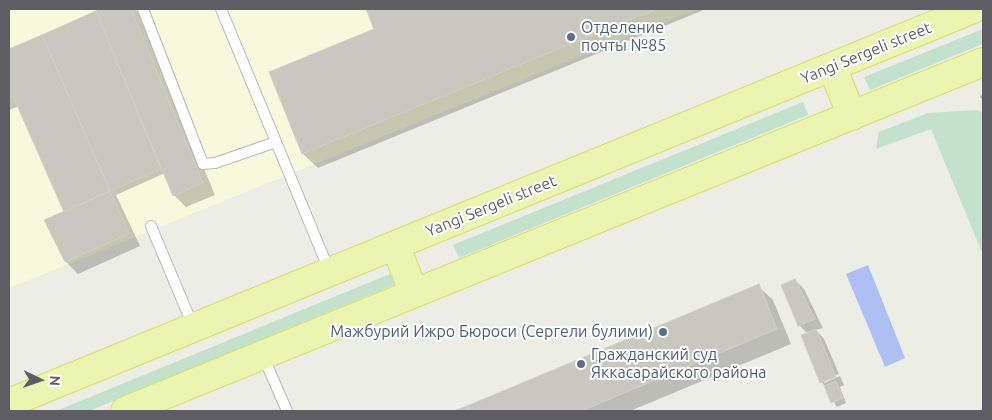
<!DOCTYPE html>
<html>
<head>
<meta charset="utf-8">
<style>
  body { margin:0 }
  #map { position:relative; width:992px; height:420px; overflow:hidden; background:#ecede5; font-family:Ubuntu,sans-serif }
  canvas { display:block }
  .frame { position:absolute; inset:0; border:10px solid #5d5d63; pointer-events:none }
  .north { position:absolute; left:15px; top:355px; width:50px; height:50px; -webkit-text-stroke:4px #fff; paint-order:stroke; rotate:93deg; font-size:14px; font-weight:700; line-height:20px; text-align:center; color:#5d5d63 }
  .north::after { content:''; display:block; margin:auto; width:18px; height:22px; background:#5d5d63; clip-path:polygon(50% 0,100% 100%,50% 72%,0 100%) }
</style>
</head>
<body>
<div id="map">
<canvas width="992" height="420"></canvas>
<div class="frame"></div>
<div class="north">N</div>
</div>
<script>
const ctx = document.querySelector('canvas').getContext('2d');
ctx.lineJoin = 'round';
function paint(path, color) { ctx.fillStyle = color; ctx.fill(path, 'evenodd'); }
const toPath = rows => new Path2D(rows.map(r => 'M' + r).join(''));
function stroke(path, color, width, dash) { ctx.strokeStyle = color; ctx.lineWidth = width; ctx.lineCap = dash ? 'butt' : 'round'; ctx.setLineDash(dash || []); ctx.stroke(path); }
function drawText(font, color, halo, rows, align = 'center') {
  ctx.font = font + ' Ubuntu,sans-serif'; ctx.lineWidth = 4; ctx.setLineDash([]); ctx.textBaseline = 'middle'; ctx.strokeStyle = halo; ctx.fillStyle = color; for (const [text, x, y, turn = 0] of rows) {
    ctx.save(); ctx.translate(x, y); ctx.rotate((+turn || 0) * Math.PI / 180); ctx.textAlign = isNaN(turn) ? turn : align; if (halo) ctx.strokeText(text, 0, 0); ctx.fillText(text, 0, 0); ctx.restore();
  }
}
paint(toPath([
  [9,9,697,9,9,288]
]), '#f7f9dd');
paint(toPath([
  [983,29,983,44,870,90,864,77],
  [803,102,808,115,459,258,453,245],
  [977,110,983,113,983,255,931,129,876,149,879,132,928,113],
  [397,271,401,282,89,411,56,411]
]), '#c4e1ce');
paint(toPath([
  [868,265,905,358,885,367,846,274]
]), '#aebff4');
paint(toPath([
  [103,9,135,9,138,12,215,195,186,207,174,195,165,173,116,195,140,246,78,274,66,262,46,221,65,212,19,106,9,110,9,51],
  [367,9,706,9,318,168,303,154,271,73,376,30],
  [795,280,804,289,823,328,816,330,824,339,839,374,824,380,824,383,840,376,844,385,840,387,846,403,837,407,822,382,808,334,799,325],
  [758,286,773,300,791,344,630,411,458,411]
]), '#0003');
const building = toPath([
  [100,9,131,9,203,183,173,196,96,11,100,9],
  [366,9,656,9,302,154,269,72,374,29,366,9],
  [96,11,161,169,110,191,42,35,96,11],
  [42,35,110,191,64,212,13,96,9,98,9,49,42,35],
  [110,191,129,234,65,262,44,220,110,191],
  [795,279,815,319,798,326,781,285,795,279],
  [759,284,777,329,581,411,470,411,467,406,759,284],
  [816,329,836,377,820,383,801,335,816,329],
  [836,381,843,398,831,403,824,386,836,381],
  [467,406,470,411,454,411,467,406]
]);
paint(building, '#c8c8c1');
stroke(building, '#d1d1c4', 1);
const service = toPath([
  [143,9,203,164,215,163,276,142],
  [221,9,329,270],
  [151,226,193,326],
  [263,356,287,411]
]);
const primary = toPath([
  [832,67,852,116],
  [395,245,414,293],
  [9,403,973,9],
  [125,411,983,62]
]);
stroke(service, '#b7b7bd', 12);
stroke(primary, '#dbdf6b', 30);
stroke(toPath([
  [981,98,983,96]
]), '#9dbfb2', 3, [5, 2.5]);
stroke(service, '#fff', 10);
stroke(primary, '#eaf5b2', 28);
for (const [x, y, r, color] of [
  [571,37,5,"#5c6f8a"],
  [663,332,5,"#5c6f8a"],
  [581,364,5,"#5c6f8a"]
]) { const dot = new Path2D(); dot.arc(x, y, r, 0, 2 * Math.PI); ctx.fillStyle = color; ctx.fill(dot); stroke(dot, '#fff', 2); }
drawText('16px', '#4e5e75', '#fff', [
  ["Отделение",581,28],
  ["почты №85",581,46],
  ["Мажбурий Ижро Бюроси (Сергели булими)",653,332,"right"],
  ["Гражданский суд",591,355],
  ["Яккасарайского района",591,373]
], 'left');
drawText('16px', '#5d5d63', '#fff', [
  ["Yangi Sergeli street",866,53,-22],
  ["Yangi Sergeli street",491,206,-22]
]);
</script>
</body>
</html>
